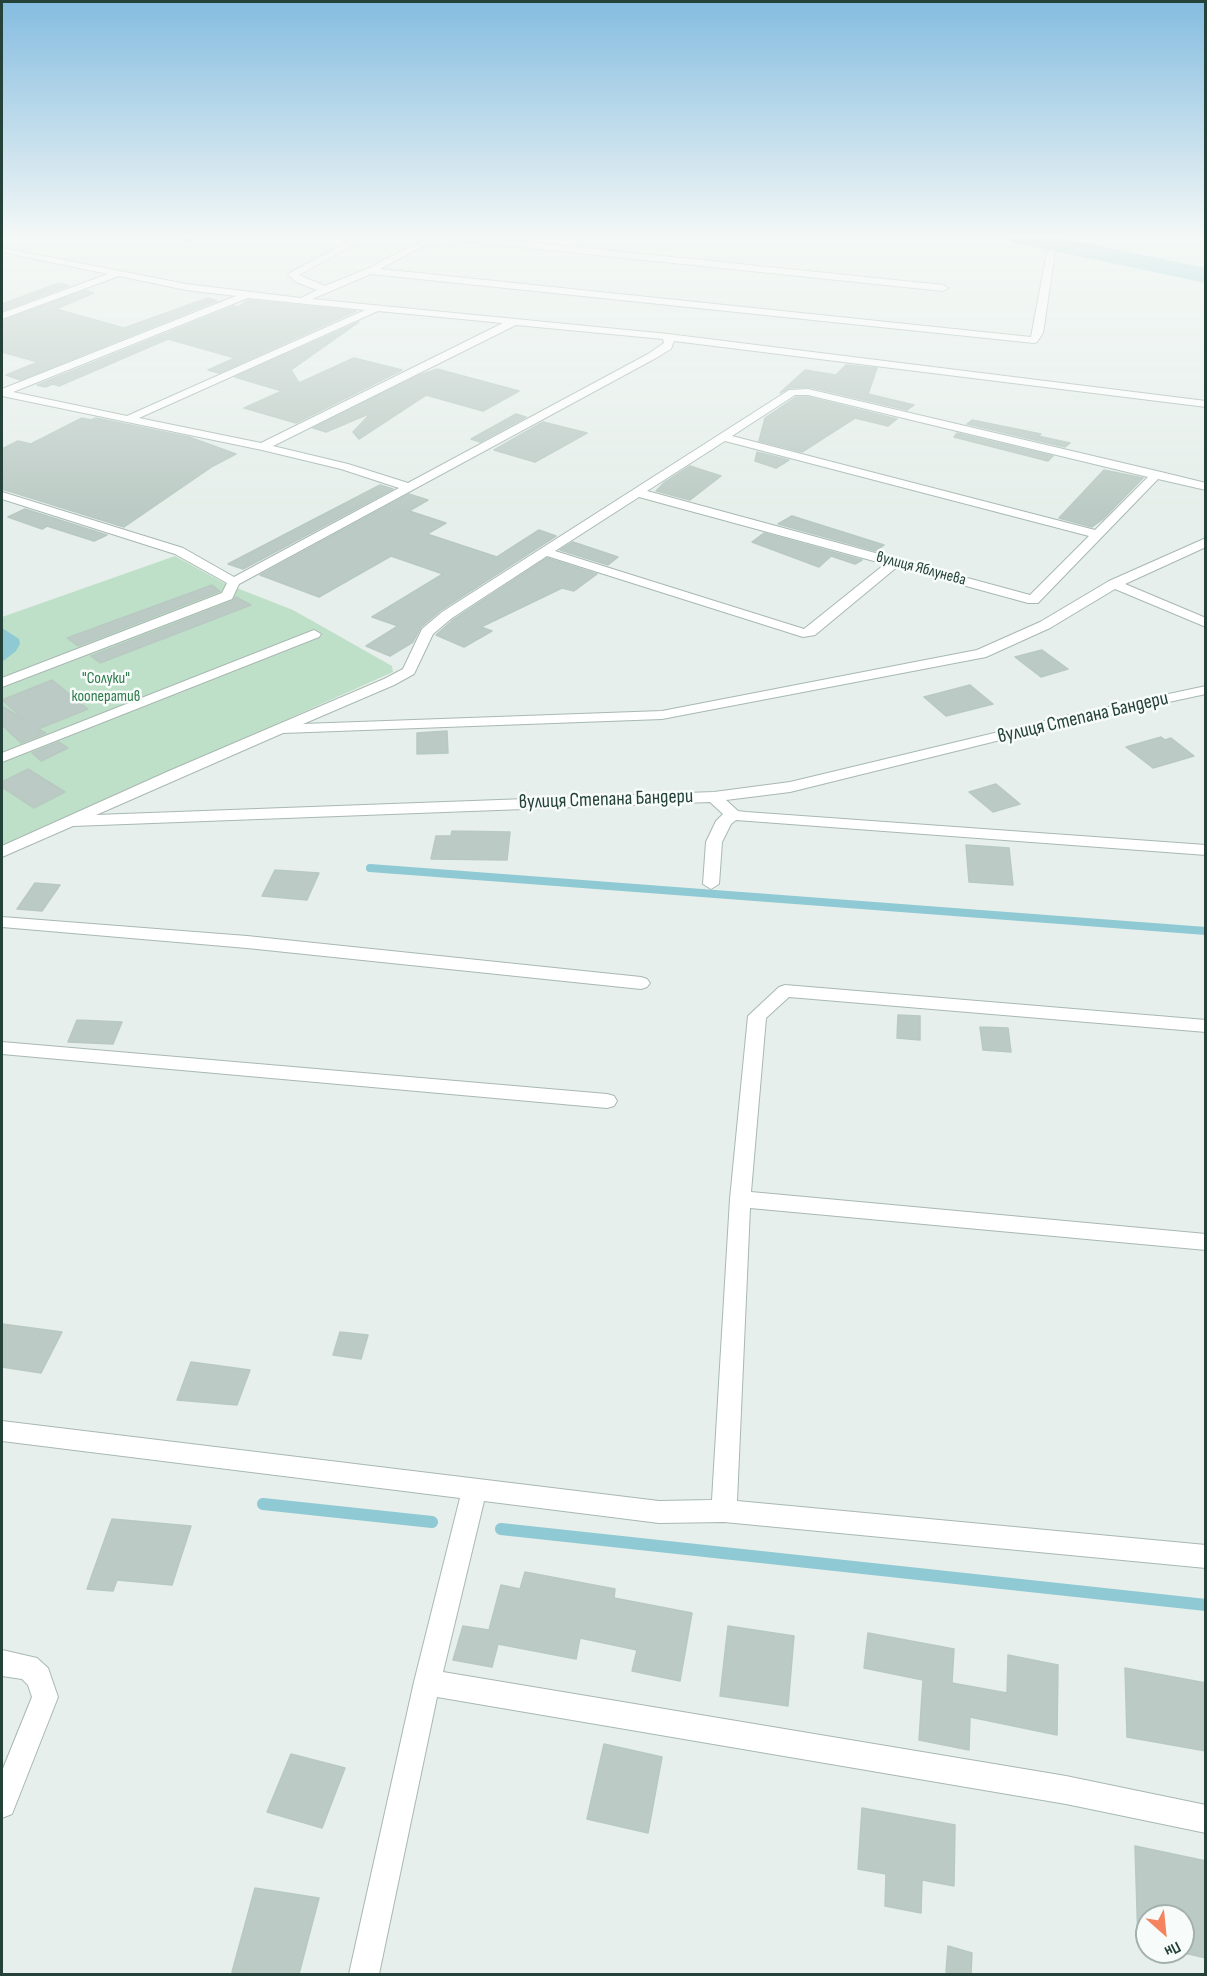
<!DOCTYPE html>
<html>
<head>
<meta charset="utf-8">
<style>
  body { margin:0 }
  #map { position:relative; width:1207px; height:1976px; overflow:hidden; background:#e6efeb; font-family:"Sofia Sans Condensed",sans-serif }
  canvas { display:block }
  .frame { position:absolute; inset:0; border:3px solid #24423a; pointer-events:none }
  .north { position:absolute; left:1135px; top:1904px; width:60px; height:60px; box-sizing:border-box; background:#f7fbf9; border:2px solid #a3b1ad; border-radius:50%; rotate:153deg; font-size:16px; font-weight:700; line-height:24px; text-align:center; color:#24423a }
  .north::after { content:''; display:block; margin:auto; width:21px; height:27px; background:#f4845f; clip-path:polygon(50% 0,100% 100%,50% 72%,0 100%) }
</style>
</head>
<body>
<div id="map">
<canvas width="1207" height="1976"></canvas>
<div class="frame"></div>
<div class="north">Пн</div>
</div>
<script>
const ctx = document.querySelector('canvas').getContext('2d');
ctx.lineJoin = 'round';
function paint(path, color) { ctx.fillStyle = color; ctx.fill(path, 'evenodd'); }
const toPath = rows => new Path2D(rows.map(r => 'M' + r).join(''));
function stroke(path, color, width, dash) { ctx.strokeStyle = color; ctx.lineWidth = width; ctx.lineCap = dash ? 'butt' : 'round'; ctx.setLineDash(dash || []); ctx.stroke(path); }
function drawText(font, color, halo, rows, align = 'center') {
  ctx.font = font + ' "Sofia Sans Condensed",sans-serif'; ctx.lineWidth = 5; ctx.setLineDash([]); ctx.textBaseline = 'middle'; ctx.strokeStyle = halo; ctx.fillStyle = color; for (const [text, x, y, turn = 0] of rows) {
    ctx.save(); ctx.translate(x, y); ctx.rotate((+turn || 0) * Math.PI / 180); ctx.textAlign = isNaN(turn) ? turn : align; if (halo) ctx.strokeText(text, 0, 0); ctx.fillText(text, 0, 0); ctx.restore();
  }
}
paint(toPath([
  [175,556,224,583,293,610,392,666,393,672,2,847,2,617]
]), '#bfe0c8');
paint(toPath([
  [2,628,19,639,20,644,16,651,2,662]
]), '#8ec9d4');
stroke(toPath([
  [188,240,194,237]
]), '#8ec9d4', 4.5);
stroke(toPath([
  [370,868,1206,931]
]), '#8ec9d4', 8);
stroke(toPath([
  [263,1504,432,1522],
  [501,1529,1206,1605]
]), '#8ec9d4', 12);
paint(toPath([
  [1008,237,1055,237,1206,268,1206,283,1020,244,1012,242,1008,237]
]), '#8ec9d4');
const building = toPath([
  [59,283,69,286,2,311,2,304,59,283],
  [86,290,94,293,56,309,124,328,208,298,217,301,20,380,6,375,38,362,2,352,2,321,86,290],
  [248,300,356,311,219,373,208,370,235,358,168,339,59,386,53,384,45,387,37,385,234,306,238,307,248,300],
  [359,322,291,370,299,383,354,358,402,370,296,423,244,408,282,391,235,377,359,322],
  [846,365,877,368,868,394,914,405,907,410,809,387,789,388,780,393,805,370,836,375,846,365],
  [437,369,519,391,483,411,426,395,359,439,353,432,371,413,326,432,313,428,420,375,437,369],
  [796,397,808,397,897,419,888,426,855,418,802,452,759,441,765,418,796,397],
  [516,414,526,417,480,442,471,439,516,414],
  [82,418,91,420,96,418,189,437,236,454,213,466,124,527,2,489,2,449,18,441,31,444,82,418],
  [972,420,1041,434,1038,436,1070,443,1065,447,967,424,972,420],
  [543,422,587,433,535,462,494,450,543,422],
  [957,433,1053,456,1048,461,954,437,957,433],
  [757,452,789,460,776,468,755,461,757,452],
  [690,466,721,476,690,500,656,491,664,483,690,466],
  [1104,470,1143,478,1103,519,1092,527,1059,518,1104,470],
  [380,485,393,489,243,569,228,564,380,485],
  [409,494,428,500,409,511,446,523,427,534,497,557,539,530,556,536,441,610,421,627,413,642,390,656,366,646,398,626,372,617,443,574,391,556,319,597,260,575,409,494],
  [25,509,107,535,94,541,47,526,42,529,8,517,25,509],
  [792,516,884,545,876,551,778,524,792,516],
  [764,533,862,560,855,564,831,556,819,567,752,542,764,533],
  [573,542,618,557,608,565,560,550,573,542],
  [547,558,597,574,574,591,562,588,481,627,492,631,464,647,436,635,453,620,547,558],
  [212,585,220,591,78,646,67,638,212,585],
  [236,597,251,605,100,663,91,656,233,601,236,597],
  [1042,650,1068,669,1041,677,1015,657,1042,650],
  [52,680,88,709,38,729,46,733,21,743,2,725,2,706,26,721,2,700,52,680],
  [970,685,993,704,946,716,924,697,970,685],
  [447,731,448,753,417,754,417,733,447,731],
  [1161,737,1165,740,1171,738,1194,756,1153,768,1126,747,1161,737],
  [59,742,68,748,41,761,32,753,59,742],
  [28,769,65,792,34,808,2,787,2,782,28,769],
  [996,784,1020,804,993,812,969,792,996,784],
  [452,831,510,832,507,860,431,859,436,836,451,836,452,831],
  [966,845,1009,848,1013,885,969,882,966,845],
  [275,870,319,873,307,900,262,896,275,870],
  [35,883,60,885,42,911,17,909,35,883],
  [898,1015,920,1016,920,1040,897,1038,898,1015],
  [77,1020,122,1022,113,1044,68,1042,77,1020],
  [980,1027,1008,1028,1011,1052,983,1050,980,1027],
  [2,1324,62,1332,41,1373,2,1367,2,1324],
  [340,1332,368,1335,361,1359,333,1355,340,1332],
  [191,1362,250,1370,237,1405,177,1400,191,1362],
  [112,1519,191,1526,172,1585,117,1580,113,1591,87,1589,112,1519],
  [525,1572,615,1589,614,1598,692,1613,680,1681,632,1671,637,1650,580,1638,576,1659,498,1644,492,1667,453,1660,463,1626,489,1630,501,1585,520,1589,525,1572],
  [728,1626,794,1636,788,1706,720,1696,728,1626],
  [868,1633,954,1649,952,1683,1007,1693,1008,1655,1058,1665,1057,1735,970,1717,969,1750,919,1740,923,1680,864,1668,868,1633],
  [1125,1668,1206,1683,1206,1751,1127,1737,1125,1668],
  [604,1744,662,1757,648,1833,587,1819,604,1744],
  [291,1754,345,1768,322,1828,267,1812,291,1754],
  [862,1808,955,1825,954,1886,922,1880,921,1913,885,1906,886,1874,858,1869,862,1808],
  [1135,1846,1206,1861,1206,1958,1180,1952,1183,1952,1183,1916,1147,1916,1147,1945,1138,1942,1135,1846],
  [255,1888,319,1898,299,1974,248,1974,232,1972,255,1888],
  [948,1946,972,1953,971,1974,946,1972,948,1946]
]);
paint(building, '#bbcac4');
stroke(building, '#b8c9c2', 1.5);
const minor = toPath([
  [356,237,367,237,299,275,325,286,367,269,429,237,440,237,380,269,1031,337,1047,252,1051,249,1055,252,1043,333,1037,342,1034,343,371,274,312,299,668,334,1206,401,1206,407,674,341,671,349,656,358,239,584,232,599,2,687,2,678,222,593,227,583,175,554,2,499,2,492,183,548,234,577,399,488,341,469,262,450,2,396,2,389,236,296,186,290,119,276,2,319,2,313,108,274,2,252,2,248,186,284,301,298,317,290,296,282,288,275,290,273,356,237],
  [248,298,365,310,127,416,13,392,248,298],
  [378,311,503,323,261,443,139,418,378,311],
  [516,325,663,339,664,343,648,354,408,483,348,464,273,446,516,325],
  [448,237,478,237,943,285,948,288,943,291,452,240,448,237],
  [808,389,1161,472,1206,483,1206,490,1158,479,1038,603,1028,603,897,567,815,635,803,637,547,556,452,618,433,634,414,674,394,685,303,724,662,711,977,650,1040,622,1109,581,1206,538,1206,547,1125,584,1206,618,1206,627,1115,589,1050,628,986,657,662,719,283,733,96,815,714,792,790,782,1061,717,1206,686,1206,694,1061,725,790,792,726,800,738,811,746,812,1206,845,1206,855,736,820,731,824,722,842,719,884,711,889,703,884,706,842,716,821,723,814,710,802,73,826,2,857,2,846,169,771,384,679,403,669,422,629,442,612,789,390,808,389],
  [795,395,808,395,1148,477,1095,530,732,436,795,395],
  [725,441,1089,536,1030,595,647,491,725,441],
  [639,497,885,564,804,629,555,551,639,497],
  [314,630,321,634,319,637,2,762,2,753,314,630],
  [2,917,247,936,641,977,647,979,650,983,647,987,641,989,247,948,2,927,2,917],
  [785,985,1206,1020,1206,1032,789,997,766,1018,751,1192,1206,1234,1206,1250,750,1208,737,1501,1206,1545,1206,1568,724,1522,659,1523,484,1501,443,1672,1066,1776,1206,1805,1206,1833,1066,1804,437,1697,379,1974,349,1974,414,1682,460,1498,2,1441,2,1421,659,1501,712,1500,730,1199,748,1016,779,987,785,985],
  [2,1042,607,1094,614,1096,617,1101,614,1106,607,1108,2,1054,2,1042],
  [2,1650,37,1658,48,1668,58,1697,12,1814,2,1818,2,1771,32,1697,28,1685,22,1679,2,1676,2,1650]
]);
stroke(minor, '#a8b8b2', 2);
paint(minor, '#fff');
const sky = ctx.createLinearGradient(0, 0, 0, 514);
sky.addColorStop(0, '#84bce0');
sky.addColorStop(0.46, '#f4f8f6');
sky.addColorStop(1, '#f4f8f600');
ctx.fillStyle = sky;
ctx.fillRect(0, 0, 1207, 514);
drawText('16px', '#24423a', '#f7fbf9', [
  ["вулиця Яблунева",921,569,15]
]);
drawText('16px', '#2d7a4b', '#f7fbf9', [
  ["\"Солуки\"",106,679],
  ["кооператив",106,697]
]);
drawText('20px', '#24423a', '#f7fbf9', [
  ["вулиця Степана Бандери",1083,718,-13],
  ["вулиця Степана Бандери",606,800,-2]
]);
</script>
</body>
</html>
